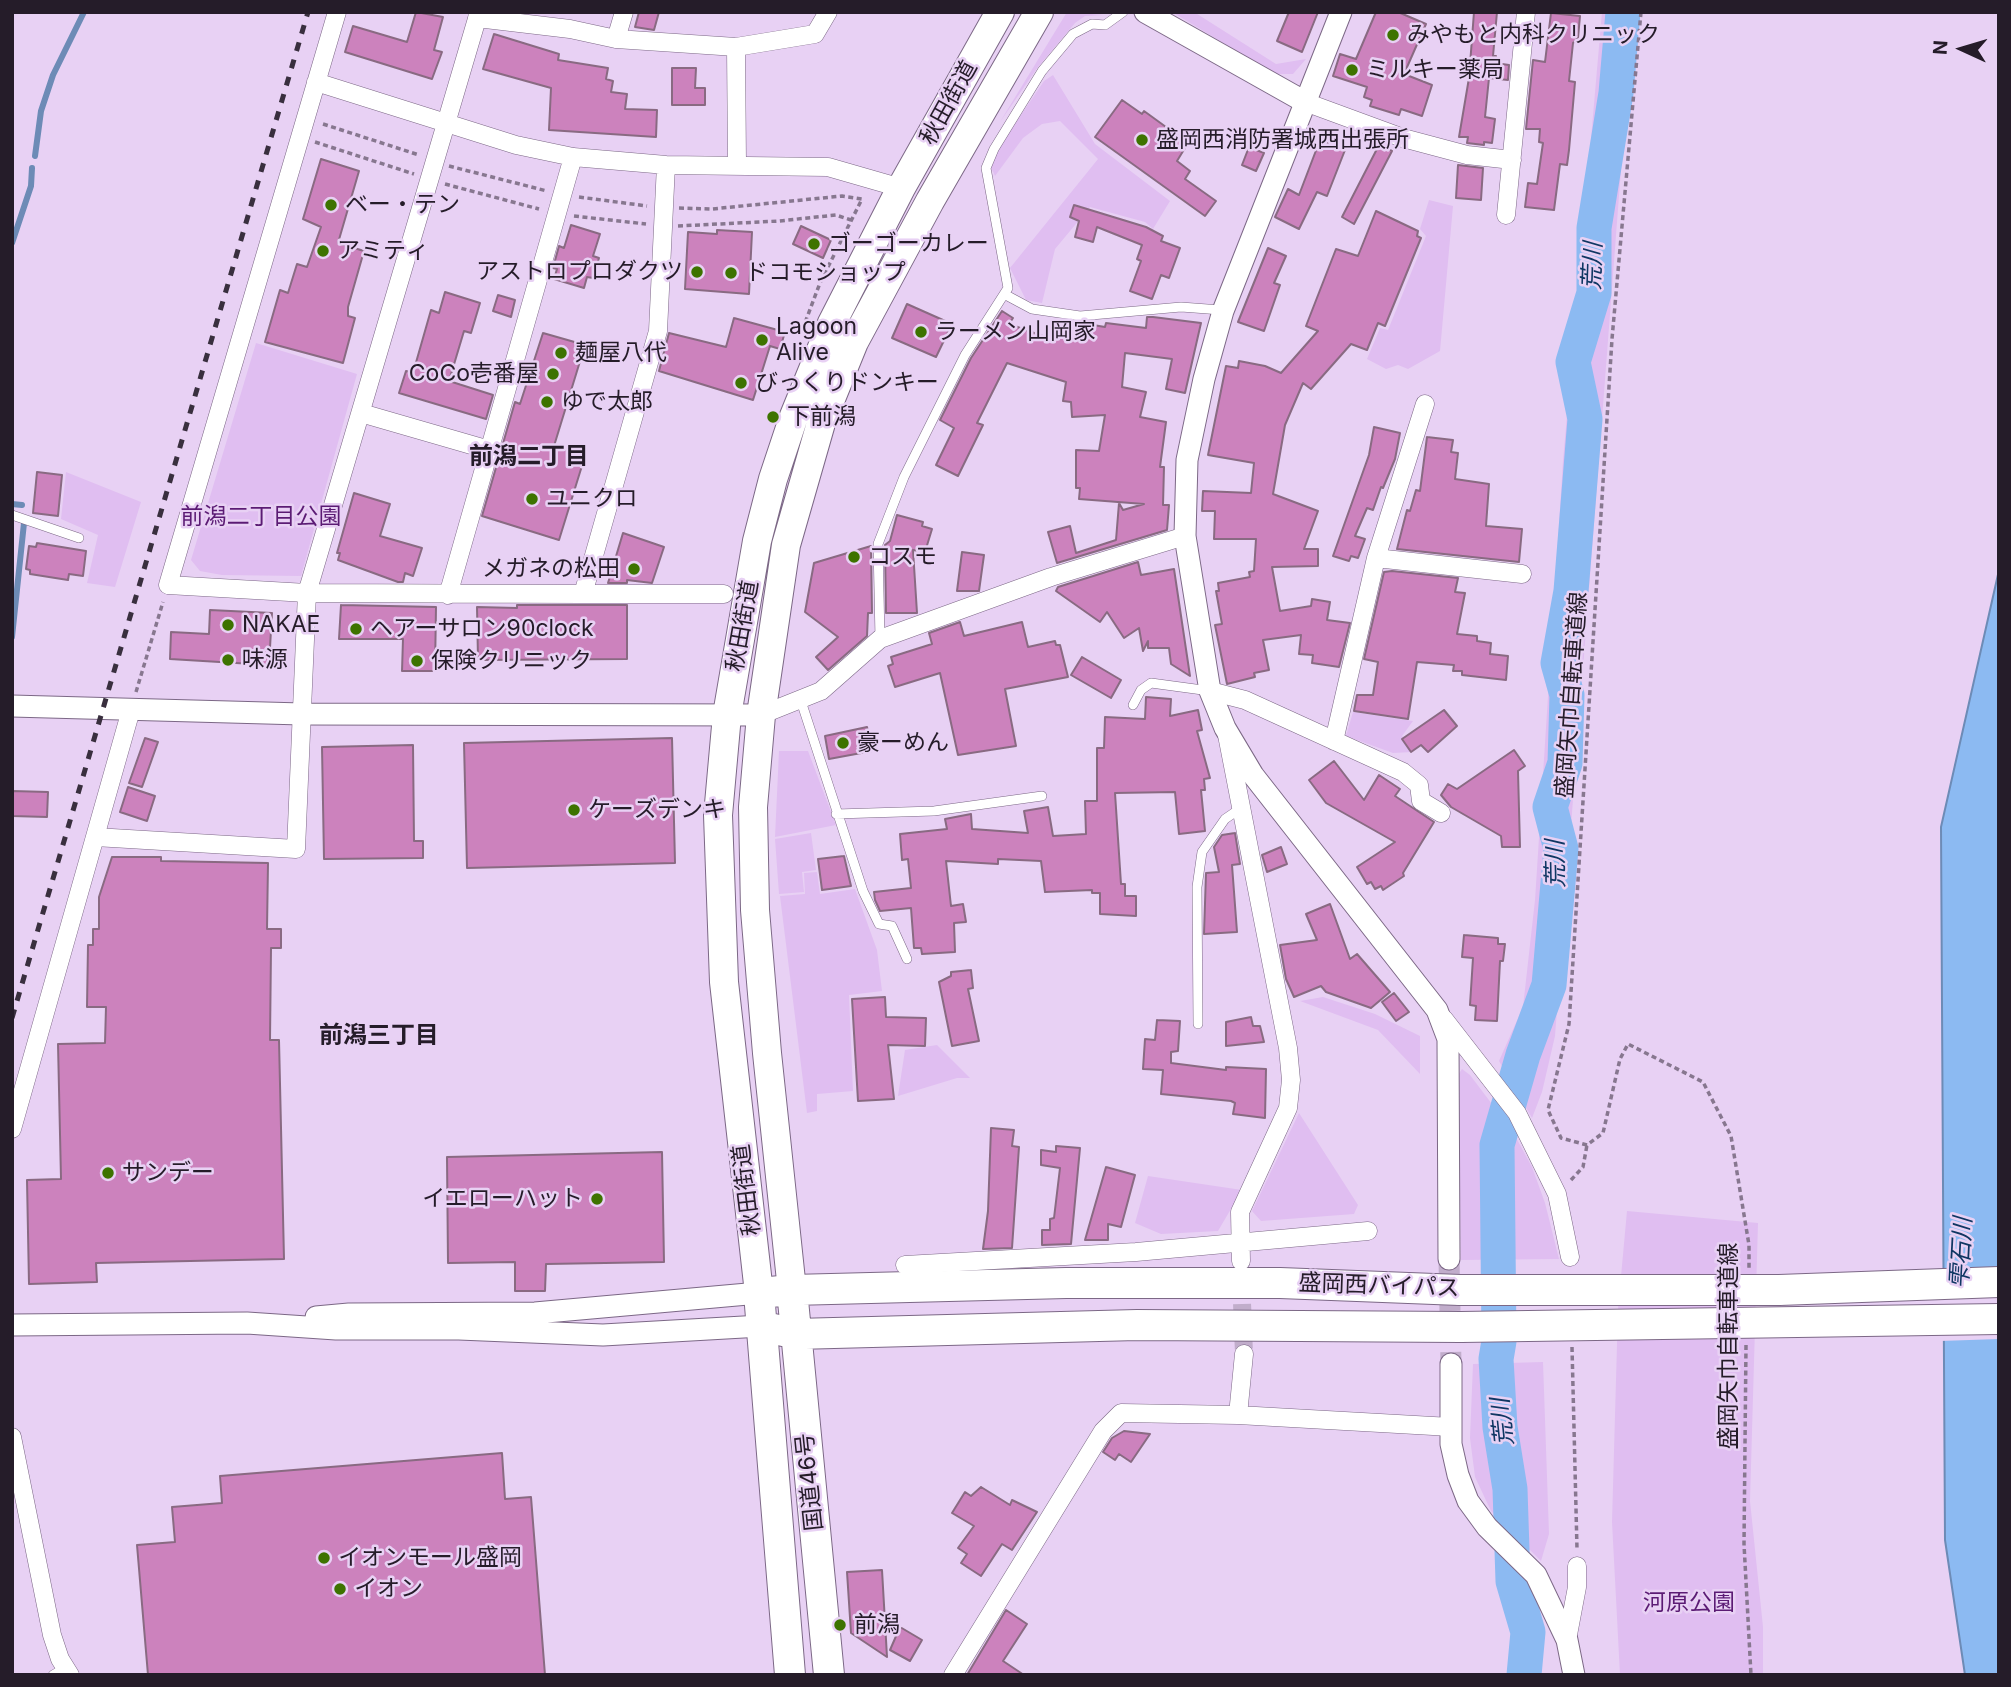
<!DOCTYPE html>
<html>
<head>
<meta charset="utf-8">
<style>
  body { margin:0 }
  #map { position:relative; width:2011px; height:1687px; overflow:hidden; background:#e8d1f4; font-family:Inter,sans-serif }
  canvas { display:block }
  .frame { position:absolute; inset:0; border:14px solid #251c29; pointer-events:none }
  .north { position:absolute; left:1927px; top:14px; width:70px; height:70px; -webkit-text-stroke:5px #e8d1f4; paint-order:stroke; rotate:274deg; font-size:19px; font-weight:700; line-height:28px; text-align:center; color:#251c29 }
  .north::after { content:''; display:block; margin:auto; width:24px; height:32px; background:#251c29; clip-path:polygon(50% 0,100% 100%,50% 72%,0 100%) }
</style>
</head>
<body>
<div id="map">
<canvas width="2011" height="1687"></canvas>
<div class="frame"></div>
<div class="north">N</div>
</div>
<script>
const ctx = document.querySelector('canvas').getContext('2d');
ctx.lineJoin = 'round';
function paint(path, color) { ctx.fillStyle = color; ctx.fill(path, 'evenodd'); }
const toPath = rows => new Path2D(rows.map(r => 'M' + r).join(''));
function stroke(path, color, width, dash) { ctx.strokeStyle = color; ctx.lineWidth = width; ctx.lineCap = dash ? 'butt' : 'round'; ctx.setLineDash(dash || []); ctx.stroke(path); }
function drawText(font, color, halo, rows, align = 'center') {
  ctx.font = font + ' Inter,"Noto Sans JP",sans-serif'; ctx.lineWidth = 5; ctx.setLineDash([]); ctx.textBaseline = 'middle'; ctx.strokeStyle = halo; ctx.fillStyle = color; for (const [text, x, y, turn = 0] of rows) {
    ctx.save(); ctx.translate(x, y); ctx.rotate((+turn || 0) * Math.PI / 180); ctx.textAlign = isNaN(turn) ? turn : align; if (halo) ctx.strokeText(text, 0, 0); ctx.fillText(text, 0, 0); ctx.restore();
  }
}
paint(toPath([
  [1067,12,1103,15,1085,16,1075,23,1038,67,1000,122],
  [1172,12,1194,12,1276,64,1306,59,1293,74,1275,74],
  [1602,12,1633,12,1555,1036,1542,1092,1532,1118,1499,1061,1523,1007,1535,900,1563,461],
  [1053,75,1095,144,1170,201,1153,229,1145,222,1090,207,1055,249,1042,303,1026,300,1010,268,1098,159,1060,121,1042,124,1023,138,995,176,991,167,1000,146,1044,81],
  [1429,200,1453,206,1440,351,1408,369,1398,365,1386,369,1367,359,1380,328,1388,330,1426,236,1420,229],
  [256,343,357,374,301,576,222,575,200,571,191,560],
  [66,472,141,502,115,587,87,583,98,535,61,519],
  [1353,712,1413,721,1402,736,1412,752,1393,753,1346,736],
  [779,751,808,751,836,825,775,837],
  [811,833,816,870,802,872,804,892,779,894,775,839],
  [817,872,820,894,855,889,877,950,882,991,849,995,853,1091,817,1094,817,1111,807,1113,780,896,805,894,804,873],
  [1323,997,1375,1014,1420,1036,1420,1074,1378,1030,1300,1001],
  [937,1045,970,1078,957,1078,898,1096,905,1050],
  [1462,1069,1470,1075,1513,1132,1532,1167,1545,1203,1559,1259,1461,1260,1458,1075],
  [1299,1113,1358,1205,1354,1214,1261,1221,1252,1211],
  [1148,1176,1242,1190,1218,1231,1161,1234,1135,1223],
  [1627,1211,1758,1223,1750,1501,1763,1627,1763,1675,1620,1675,1612,1522,1618,1309],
  [1543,1362,1549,1534,1541,1561,1491,1511,1475,1477,1470,1438,1473,1364]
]), '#e0bef1');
const water = toPath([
  [1999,570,1999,1675,1965,1675,1945,1540,1941,827,1999,570]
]);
paint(water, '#8cbaf2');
stroke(water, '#6d8bb6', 2);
paint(toPath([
  [1999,1269,1999,1339,1940,1341,1940,1270]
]), '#e8d1f4');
stroke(toPath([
  [35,156,41,111,53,75,84,12],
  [12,243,31,186,32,168],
  [12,504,22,505],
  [12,637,24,523]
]), '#6d8bb6', 6);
stroke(toPath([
  [1524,1675,1528,1632,1513,1581,1510,1489,1500,1427,1496,1359,1499,1341,1497,1145,1523,1055,1549,985,1561,849,1550,807,1565,763,1567,695,1558,663,1571,591,1585,419,1573,362,1594,293,1594,228,1616,93,1623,12]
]), '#8cbaf2', 35);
const building = toPath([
  [416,12,443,17,434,50,442,52,432,79,345,52,353,26,407,42,416,12],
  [639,12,659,12,654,30,635,27,639,12],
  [1289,12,1318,12,1302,52,1277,41,1289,12],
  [1376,12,1398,12,1426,24,1404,74,1432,85,1422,116,1401,109,1399,115,1370,106,1372,100,1364,97,1367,87,1333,76,1340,54,1356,59,1376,12],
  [1474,12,1497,12,1493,56,1496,56,1495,63,1509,65,1508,80,1489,78,1485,117,1495,119,1492,143,1484,142,1484,145,1467,143,1468,137,1459,137,1469,78,1474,12],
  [1551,13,1580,16,1578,38,1573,43,1569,81,1575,82,1569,150,1567,165,1560,164,1554,210,1525,207,1528,183,1537,184,1543,143,1539,142,1540,129,1526,129,1533,60,1545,62,1551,13],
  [494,34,559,54,558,60,608,68,606,79,613,81,611,92,627,94,625,109,657,110,656,137,549,130,551,88,483,69,494,34],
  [672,68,696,68,695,88,705,88,705,105,672,105,672,68],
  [1122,100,1142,114,1144,111,1188,143,1177,161,1190,171,1185,179,1216,201,1205,216,1095,137,1122,100],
  [1320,140,1345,150,1327,196,1317,192,1299,229,1275,217,1288,189,1299,195,1320,140],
  [1379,145,1392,151,1354,224,1342,217,1379,145],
  [1249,147,1264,153,1256,171,1242,165,1249,147],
  [321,159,359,171,338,243,364,251,348,307,348,316,355,318,343,363,265,342,280,290,288,293,297,264,307,267,321,227,303,219,321,159],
  [1458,165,1483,168,1481,200,1456,198,1458,165],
  [1074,205,1146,227,1163,236,1161,241,1180,248,1169,278,1161,275,1152,299,1130,291,1141,261,1137,259,1142,245,1097,227,1093,242,1075,237,1079,221,1070,217,1074,205],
  [1376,211,1418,231,1417,236,1421,238,1385,326,1378,323,1367,350,1351,344,1311,389,1303,383,1285,425,1273,494,1318,511,1304,549,1318,549,1318,566,1272,567,1280,611,1311,606,1312,599,1330,602,1327,620,1350,623,1339,667,1312,663,1313,655,1299,654,1301,635,1263,640,1269,670,1254,673,1255,677,1227,684,1215,625,1222,624,1216,591,1219,591,1218,583,1250,577,1249,572,1254,571,1256,539,1214,539,1215,511,1202,511,1203,491,1251,493,1254,463,1208,455,1226,366,1238,368,1239,361,1265,366,1281,373,1318,331,1306,326,1336,249,1358,256,1376,211],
  [571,225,600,234,593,256,599,258,593,278,587,277,584,288,554,279,557,269,553,268,559,246,564,248,571,225],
  [801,226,831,240,823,258,793,244,801,226],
  [717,230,752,232,749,294,685,289,688,232,717,234,717,230],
  [1268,248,1286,256,1274,283,1280,285,1264,331,1238,322,1268,248],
  [445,292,480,303,471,333,464,331,449,381,493,395,486,419,399,393,406,371,413,373,431,310,439,313,445,292],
  [498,295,515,300,511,317,493,311,498,295],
  [907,304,952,324,936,357,892,338,907,304],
  [1002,311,1013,318,1009,324,1054,340,1057,323,1087,328,1087,324,1105,327,1106,323,1146,328,1147,317,1153,317,1201,323,1185,393,1166,389,1172,359,1125,353,1122,387,1146,392,1140,417,1166,422,1160,467,1164,467,1163,505,1169,505,1167,530,1057,563,1048,532,1070,526,1076,553,1116,540,1119,503,1123,510,1144,504,1079,499,1080,488,1076,488,1076,450,1099,451,1105,415,1072,417,1071,402,1063,401,1066,382,1007,363,977,423,983,425,958,476,936,465,954,428,940,420,971,358,1002,311],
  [734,318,785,332,780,349,770,346,753,400,659,371,669,333,726,347,734,318],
  [543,333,585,345,554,446,585,456,559,540,482,516,515,402,520,404,543,333],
  [1374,427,1400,433,1395,459,1383,488,1381,487,1373,510,1367,508,1355,536,1365,539,1358,558,1351,556,1349,561,1333,556,1369,455,1374,427],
  [1427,437,1453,440,1451,452,1458,453,1455,479,1489,484,1486,526,1522,529,1519,562,1397,549,1407,510,1410,511,1416,490,1420,491,1427,437],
  [37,472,62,475,58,516,33,513,37,472],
  [354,493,390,504,380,536,422,548,413,576,405,573,403,582,398,582,338,560,340,553,337,553,354,493],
  [897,515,923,522,922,526,932,529,925,552,913,550,917,613,886,613,885,545,890,541,897,515],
  [623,533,664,547,652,583,627,580,627,583,608,583,623,533],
  [37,543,86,551,83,576,69,574,68,580,30,574,30,570,26,569,29,546,36,547,37,543],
  [871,546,872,613,868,613,867,636,828,670,816,657,838,637,805,612,814,563,871,546],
  [962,552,984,555,979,591,957,591,962,552],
  [1138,562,1141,575,1174,569,1190,676,1171,664,1169,648,1148,648,1148,641,1143,651,1139,628,1124,638,1107,612,1100,622,1056,591,1058,587,1138,562],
  [1392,571,1458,578,1455,592,1465,593,1457,634,1477,636,1477,641,1491,643,1490,654,1508,656,1506,680,1462,675,1462,671,1453,671,1454,665,1417,662,1408,719,1354,711,1357,695,1373,695,1378,662,1364,659,1384,572,1392,571],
  [341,605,436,607,435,671,402,671,403,639,339,639,341,605],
  [517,605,627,605,627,659,478,660,477,607,517,608,517,605],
  [210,610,272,613,269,665,170,659,171,632,209,634,210,610],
  [960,622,964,636,1022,622,1028,647,1055,641,1056,645,1060,645,1068,677,1005,689,1016,746,958,755,940,673,895,687,888,666,893,664,891,657,932,644,929,633,960,622],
  [1082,657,1121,680,1111,698,1071,675,1082,657],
  [1146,697,1171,699,1170,716,1198,710,1202,730,1197,731,1210,778,1204,779,1205,790,1201,790,1205,831,1179,834,1175,792,1115,793,1121,884,1125,884,1125,896,1136,896,1136,916,1100,914,1100,893,1092,893,1092,890,1045,892,1041,861,998,859,998,864,946,861,951,906,963,904,966,922,954,923,955,952,922,954,921,948,914,948,911,908,880,911,875,900,874,892,911,888,908,859,902,860,900,834,947,829,945,819,971,814,972,829,1028,833,1024,811,1048,807,1053,836,1086,834,1085,801,1097,801,1097,748,1104,748,1105,717,1145,719,1146,697],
  [1444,710,1457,726,1428,752,1421,745,1411,752,1402,739,1444,710],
  [867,727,872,751,829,759,825,736,867,727],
  [145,738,158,742,142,787,129,783,145,738],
  [672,738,675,863,467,868,464,743,672,738],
  [413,745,414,841,423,841,423,858,324,859,322,747,413,745],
  [1514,750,1525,766,1518,771,1520,847,1502,847,1501,836,1451,807,1441,795,1448,784,1457,789,1514,750],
  [1334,761,1364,800,1379,775,1400,789,1395,796,1434,822,1403,873,1404,876,1383,890,1381,886,1375,889,1371,882,1367,884,1357,867,1395,842,1326,803,1309,780,1334,761],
  [128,787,155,796,147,821,120,812,128,787],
  [12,791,48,792,47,817,12,816,12,791],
  [1235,833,1240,864,1232,865,1237,932,1204,934,1206,873,1219,872,1214,847,1222,835,1235,833],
  [1281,847,1287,864,1267,872,1262,855,1281,847],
  [844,856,851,886,822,890,818,859,844,856],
  [112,857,161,857,161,861,268,863,267,929,281,929,281,948,271,948,270,1040,279,1040,284,1259,96,1263,97,1282,29,1284,27,1180,61,1179,58,1044,105,1043,106,1007,87,1007,88,945,93,945,93,929,99,929,99,897,112,857],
  [1330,904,1350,959,1357,954,1390,992,1371,1008,1326,992,1321,986,1294,997,1286,979,1280,945,1317,940,1306,914,1330,904],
  [1464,935,1498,938,1498,944,1505,944,1503,961,1500,961,1497,1021,1475,1020,1476,1006,1470,1005,1473,958,1462,957,1464,935],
  [971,970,973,988,968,989,979,1041,952,1046,939,982,951,976,951,972,971,970],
  [1394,993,1409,1012,1396,1021,1382,1002,1394,993],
  [885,997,886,1017,926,1018,925,1046,888,1045,894,1099,858,1101,852,999,885,997],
  [1251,1017,1253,1026,1260,1026,1264,1042,1226,1046,1226,1022,1251,1017],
  [1157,1020,1180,1021,1178,1051,1171,1052,1171,1063,1226,1070,1226,1067,1266,1069,1265,1118,1233,1114,1235,1103,1231,1101,1161,1094,1163,1070,1143,1069,1145,1039,1155,1040,1157,1020],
  [991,1128,1014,1130,1012,1146,1019,1147,1012,1248,983,1249,988,1211,991,1128],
  [1056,1146,1080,1148,1071,1244,1042,1245,1042,1230,1050,1230,1050,1219,1054,1218,1060,1168,1041,1165,1041,1150,1056,1152,1056,1146],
  [662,1152,664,1262,546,1264,545,1291,515,1291,515,1262,448,1263,447,1157,662,1152],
  [1106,1167,1135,1175,1121,1227,1108,1224,1108,1240,1085,1240,1106,1167],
  [1124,1431,1150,1434,1131,1462,1119,1454,1115,1460,1103,1452,1112,1438,1124,1431],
  [502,1453,505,1499,531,1497,545,1675,148,1675,137,1545,175,1542,172,1507,222,1503,220,1476,502,1453],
  [981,1487,1010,1505,1012,1500,1037,1512,1012,1550,1002,1544,981,1576,961,1563,967,1554,958,1548,974,1526,952,1513,965,1492,971,1496,981,1487],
  [882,1570,887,1657,851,1633,847,1572,882,1570],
  [1006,1610,1027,1624,1003,1661,1024,1675,967,1675,1006,1610],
  [900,1627,922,1640,910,1661,890,1650,900,1627]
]);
paint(building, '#cc82bd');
stroke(building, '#896a82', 2);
stroke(toPath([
  [1241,1277,1244,1354]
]), '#c1adcb', 18, [18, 9]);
stroke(toPath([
  [1449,1259,1451,1364]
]), '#c1adcb', 21, [21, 10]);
const service = toPath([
  [1004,294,1032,309,1080,316,1181,307,1221,310],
  [12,515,79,538],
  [880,639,878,544,904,477,965,355,1008,288,986,168,994,149,1042,71,1073,34,1092,24,1105,25,1123,12],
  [801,701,863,891,879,924,892,926,907,959],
  [1133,705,1141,690,1151,683,1210,691],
  [836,814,934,811,1042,796],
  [1198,1024,1197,887,1202,852,1225,819,1241,808],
  [53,1675,65,1668]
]);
const minor = toPath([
  [337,12,168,585,307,593,583,594,658,331,666,165],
  [477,18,570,29,616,39,736,47,815,34,828,12],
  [616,39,624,12],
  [736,47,737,164],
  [316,82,516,145,573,157,666,165,828,167,901,188],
  [1305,102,1403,138,1467,155,1512,160],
  [1506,215,1526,12],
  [361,413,489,450],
  [1376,558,1522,574],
  [583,594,724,594],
  [448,595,573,157],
  [1210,691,1245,700,1403,772,1419,785,1421,801,1441,813],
  [761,715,821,691,880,639,1051,577,1185,536],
  [1227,735,1288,1048,1291,1080,1288,1108,1240,1212,1241,1261],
  [1334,741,1376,558,1425,404],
  [95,837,296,849,307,593,479,12],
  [1444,1019,1517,1113,1557,1194,1570,1257],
  [12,1129,131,710],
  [905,1265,1136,1252,1368,1231],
  [1238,1415,1244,1354],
  [12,1437,52,1635,60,1659,70,1675],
  [1567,1640,1577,1587,1577,1566],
  [953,1675,1103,1431,1121,1413,1238,1415,1451,1427]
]);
const tertiary = toPath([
  [1145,12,1305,102],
  [1341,12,1223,311,1204,379,1187,460,1185,536,1210,691,1225,728,1253,775,1437,1010,1448,1039,1449,1259],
  [12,706,302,714,761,715],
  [316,1317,349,1314,535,1313,759,1293],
  [12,1325,247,1323,336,1329,459,1329,603,1335,761,1326],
  [1451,1364,1451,1444,1458,1475,1468,1501,1487,1527,1536,1575,1567,1640,1574,1675]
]);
const primary = toPath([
  [792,1290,767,1053,755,910,753,807,761,715,786,545,821,423,854,342,930,201,1039,12],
  [759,1293,724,982,718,815,727,715,757,541,773,479,794,416,832,323,901,188,1000,12]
]);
const trunk = toPath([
  [792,1290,829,1675],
  [1779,1290,1999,1282],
  [761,1326,796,1334,1137,1325,1461,1327],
  [790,1675,759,1293,792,1290,1066,1283,1280,1283,1460,1290]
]);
stroke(service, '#7c6886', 10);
stroke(minor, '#7c6886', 19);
stroke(tertiary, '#7c6886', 23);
stroke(primary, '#7c6886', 30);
stroke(trunk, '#7c6886', 32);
stroke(toPath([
  [1641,12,1612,339,1569,1024,1548,1110,1561,1138,1587,1145,1603,1133,1620,1059,1628,1044,1703,1082,1731,1136,1749,1245,1749,1268],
  [323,124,419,155],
  [315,142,414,174],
  [449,166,547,191],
  [445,184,539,209],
  [579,197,647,206],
  [679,208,712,209,842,196,862,199,820,283,806,320],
  [574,216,646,224],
  [678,226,779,221,836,215,851,220],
  [136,692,163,602],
  [1571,1180,1583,1167,1587,1145],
  [1746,1345,1744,1544,1751,1675],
  [1572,1347,1577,1549]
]), '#87778f', 3.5, [5, 3.5]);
stroke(service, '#fff', 9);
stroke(minor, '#fff', 18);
stroke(tertiary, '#fff', 21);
stroke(primary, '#fff', 28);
stroke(trunk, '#fff', 30);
stroke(toPath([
  [12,1018,308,12]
]), '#392f3e', 5, [9, 9]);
const trunkBridge = toPath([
  [1460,1290,1779,1290],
  [1461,1327,1999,1319]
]);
stroke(trunkBridge, '#7c6886', 32, []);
stroke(trunkBridge, '#fff', 30);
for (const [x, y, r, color] of [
  [1393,35,7,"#3d7300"],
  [1352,70,7,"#3d7300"],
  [1142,140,7,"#3d7300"],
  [331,205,7,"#3d7300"],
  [814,244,7,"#3d7300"],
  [323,251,7,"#3d7300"],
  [697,272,7,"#3d7300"],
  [731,273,7,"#3d7300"],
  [921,332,7,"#3d7300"],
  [762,340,7,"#3d7300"],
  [561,353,7,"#3d7300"],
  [553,374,7,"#3d7300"],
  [741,383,7,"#3d7300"],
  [547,402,7,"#3d7300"],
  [773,417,7,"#3d7300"],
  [532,499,7,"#3d7300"],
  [854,557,7,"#3d7300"],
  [634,569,7,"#3d7300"],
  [228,625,7,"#3d7300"],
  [356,629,7,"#3d7300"],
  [228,660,7,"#3d7300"],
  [417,661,7,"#3d7300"],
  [843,743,7,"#3d7300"],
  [574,810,7,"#3d7300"],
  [108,1173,7,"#3d7300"],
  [597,1199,7,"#3d7300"],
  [324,1558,7,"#3d7300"],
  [340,1589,7,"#3d7300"],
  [840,1625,7,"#3d7300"]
]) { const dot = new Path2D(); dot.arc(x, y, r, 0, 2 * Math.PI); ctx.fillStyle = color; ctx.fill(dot); stroke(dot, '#e8d1f4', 2.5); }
drawText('23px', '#251c29', '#e8d1f4', [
  ["みやもと内科クリニック",1407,35],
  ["ミルキー薬局",1366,70],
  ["盛岡西消防署城西出張所",1156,140],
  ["ベー・テン",345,205],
  ["ゴーゴーカレー",828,244],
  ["アミティ",337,251],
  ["アストロプロダクツ",683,272,"right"],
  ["ドコモショップ",745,273],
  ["Lagoon",776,327],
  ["Alive",776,353],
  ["ラーメン山岡家",935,332],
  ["麺屋八代",575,353],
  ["CoCo壱番屋",539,374,"right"],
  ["びっくりドンキー",755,383],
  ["ゆで太郎",561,402],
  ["下前潟",787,417],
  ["ユニクロ",546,499],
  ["コスモ",868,557],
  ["メガネの松田",620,569,"right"],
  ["NAKAE",242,625],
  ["ヘアーサロン90clock",370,629],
  ["味源",242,660],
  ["保険クリニック",431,661],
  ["豪ーめん",857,743],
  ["ケーズデンキ",588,810],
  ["サンデー",122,1173],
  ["イエローハット",583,1199,"right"],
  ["イオンモール盛岡",338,1558],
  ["イオン",354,1589],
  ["前潟",854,1625]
], 'left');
drawText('23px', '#251c29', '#e8d1f4', [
  ["秋田街道",949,103,-61],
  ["秋田街道",743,626,-80],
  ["盛岡矢巾自転車道線",1572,695,-86],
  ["秋田街道",747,1190,-97],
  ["盛岡西バイパス",1379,1286,2],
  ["盛岡矢巾自転車道線",1729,1346,-90],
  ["国道46号",810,1482,-96]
]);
drawText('23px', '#5b1b74', '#e8d1f4', [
  ["前潟二丁目公園",261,517],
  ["河原公園",1689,1603]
]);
drawText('italic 24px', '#0f3763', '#e8d1f4', [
  ["荒川",1593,266,-88],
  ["荒川",1556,864,-91],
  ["雫石川",1962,1253,-87],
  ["荒川",1503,1422,-96]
]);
drawText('bold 24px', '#251c29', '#e8d1f4', [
  ["前潟二丁目",529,457],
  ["前潟三丁目",379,1036]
]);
</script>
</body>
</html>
